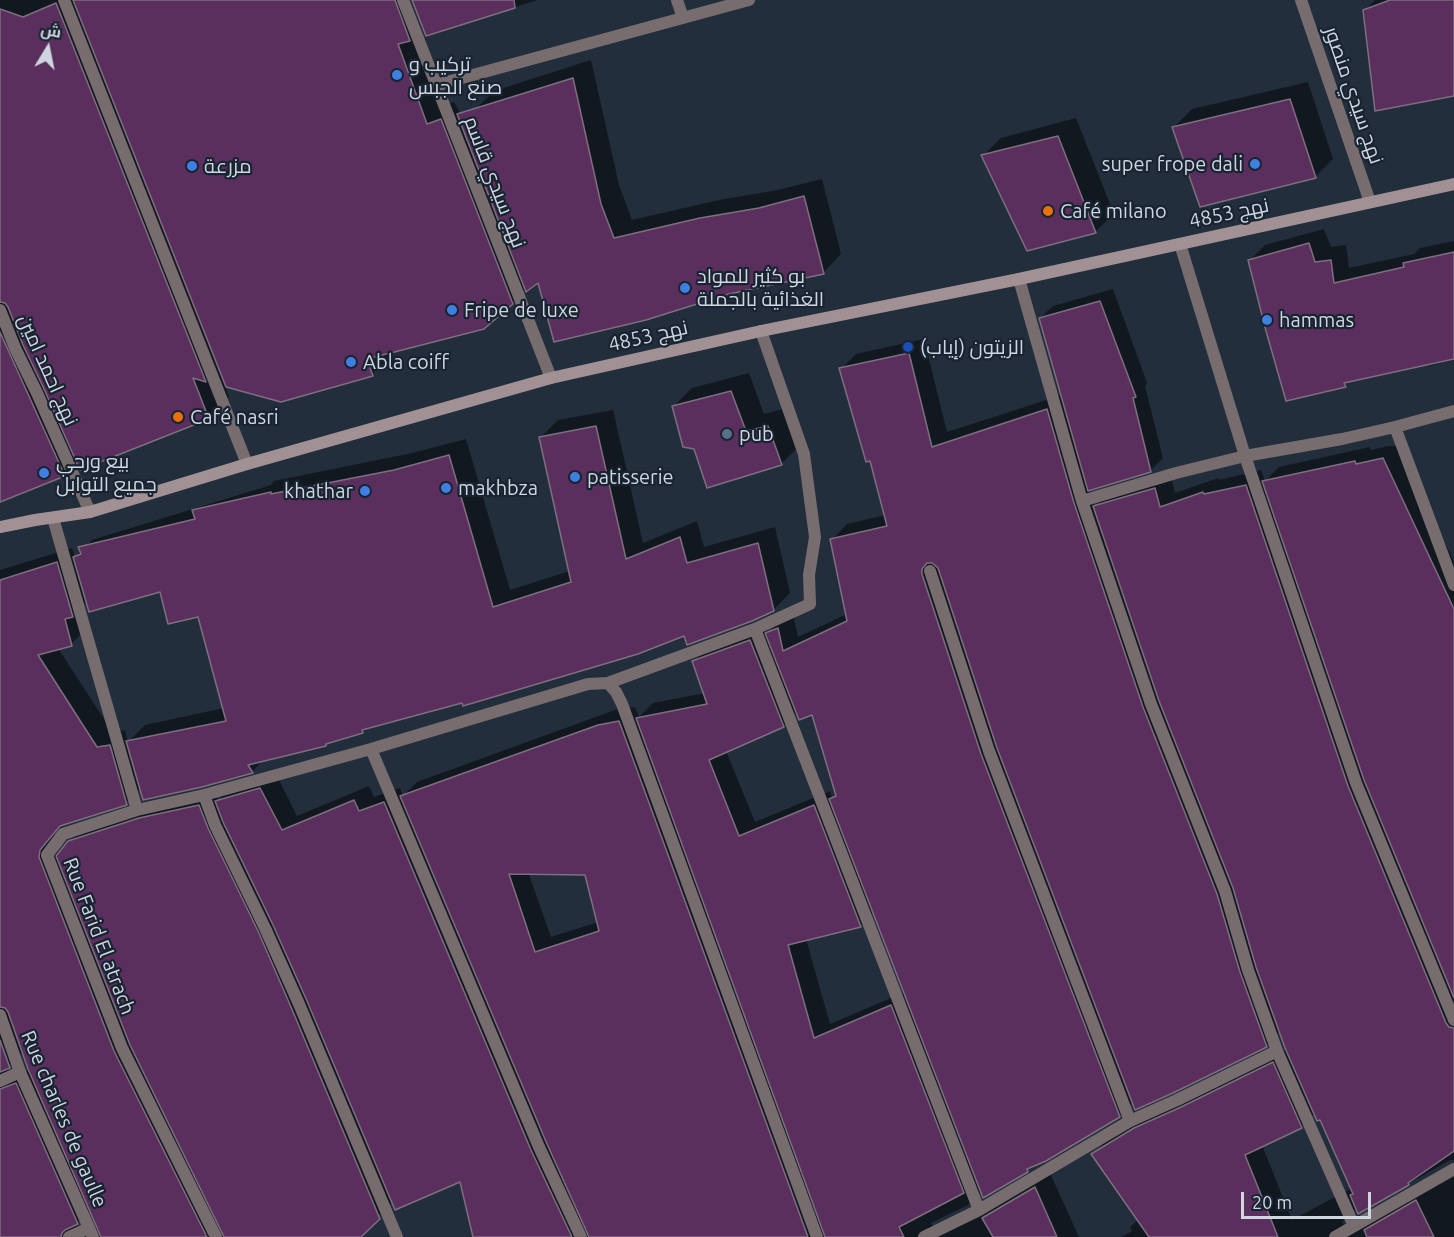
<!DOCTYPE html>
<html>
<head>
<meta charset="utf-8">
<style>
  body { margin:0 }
  #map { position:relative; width:1454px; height:1237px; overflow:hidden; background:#222e3b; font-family:Ubuntu,Cairo,sans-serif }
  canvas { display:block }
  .north { position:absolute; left:18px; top:18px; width:60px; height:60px; -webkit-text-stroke:4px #182431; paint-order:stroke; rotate:10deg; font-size:16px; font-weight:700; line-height:24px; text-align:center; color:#cfd6df }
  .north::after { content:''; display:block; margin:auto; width:21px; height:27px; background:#cfd6df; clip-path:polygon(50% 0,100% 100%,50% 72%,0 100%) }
  .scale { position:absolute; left:1241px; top:1192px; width:130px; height:27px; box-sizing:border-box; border:3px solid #cfd6df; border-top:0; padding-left:8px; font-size:18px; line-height:21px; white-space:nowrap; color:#cfd6df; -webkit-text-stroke:4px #182431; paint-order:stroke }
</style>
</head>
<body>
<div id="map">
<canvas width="1454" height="1237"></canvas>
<div class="north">ش</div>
<div class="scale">20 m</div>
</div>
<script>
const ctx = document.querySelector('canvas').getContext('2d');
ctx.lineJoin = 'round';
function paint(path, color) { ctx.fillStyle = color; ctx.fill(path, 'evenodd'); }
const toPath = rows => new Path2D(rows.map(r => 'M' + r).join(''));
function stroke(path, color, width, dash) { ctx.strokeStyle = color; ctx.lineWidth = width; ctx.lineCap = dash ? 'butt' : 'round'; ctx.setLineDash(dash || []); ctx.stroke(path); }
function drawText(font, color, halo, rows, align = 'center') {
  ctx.font = font + ' Ubuntu,Cairo,sans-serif'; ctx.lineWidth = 4.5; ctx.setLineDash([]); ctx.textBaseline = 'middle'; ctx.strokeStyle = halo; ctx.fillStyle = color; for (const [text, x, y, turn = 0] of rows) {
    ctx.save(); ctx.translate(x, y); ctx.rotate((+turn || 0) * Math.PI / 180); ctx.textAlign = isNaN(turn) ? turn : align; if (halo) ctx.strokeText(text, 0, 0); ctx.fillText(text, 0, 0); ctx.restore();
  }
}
paint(toPath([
  [0,0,401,0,448,104,454,102,464,120,494,91,591,60,619,185,632,220,719,200,778,190,822,179,841,254,823,273,539,280,526,288,512,303,392,351,393,354,372,374,281,401,225,385,229,397,208,417,81,468,78,461,64,475,0,498],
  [433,0,538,0,444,29],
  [1375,0,1454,0,1454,94,1365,10],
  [1308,82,1333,159,1315,177,1174,127,1192,109],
  [1076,118,1114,214,1095,232,983,156,1001,138],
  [1324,229,1331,247,1346,245,1349,268,1414,254,1420,248,1454,241,1454,360,1429,366,1428,363,1250,260,1265,245],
  [1113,289,1147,383,1145,386,1163,458,1151,470,1089,489,1095,506,1110,492,1170,473,1175,493,1218,478,1219,480,1261,470,1265,481,1279,467,1370,447,1371,450,1388,446,1399,446,1454,562,1454,1160,1450,1160,1359,1212,1357,1208,1342,1222,1346,1229,1454,1173,1454,1237,1121,1237,1132,1231,1130,1227,1139,1219,1093,1154,1108,1139,1287,1049,1280,1031,1266,1046,1133,1102,1119,1116,1032,1166,1027,1170,982,1190,968,1205,931,1223,934,1229,1050,1173,1079,1237,475,1237,461,1180,393,1201,379,1215,338,1233,362,1237,0,1237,0,570,72,548,75,557,92,540,271,485,274,481,412,453,466,439,510,590,570,571,541,437,558,420,613,410,643,543,697,521,704,547,775,527,790,593,773,610,685,634,463,701,367,727,362,732,328,742,326,744,264,759,252,772,141,788,126,803,63,824,55,833,54,841,59,855,69,842,85,826,214,790,218,800,232,786,276,774,297,816,369,786,374,797,400,788,403,796,417,782,615,710,635,707,639,717,653,703,705,693,694,661,709,646,766,625,768,633,783,618,793,614,798,637,847,614,832,540,847,524,886,515,871,459,841,369,856,354,924,339,947,432,1062,395,1040,318,1053,306],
  [161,590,199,615,224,708,145,725,128,742,125,730,113,733,58,648,71,644,86,629,81,607,87,601],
  [797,712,813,713,837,794,832,798,830,791,755,822,726,751,783,726],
  [528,872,586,873,598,922,551,937],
  [874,911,905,992,830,1024,806,939,860,926],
  [23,1052,29,1070,19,1074,10,1072,7,1067],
  [1315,1113,1321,1118,1352,1188,1292,1220,1262,1145,1301,1127],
  [91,1209,99,1225,85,1231,80,1229,76,1223],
  [749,373,764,414,787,408,800,445,781,464,695,448,674,406,692,388]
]), '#0007');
const building = toPath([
  [73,0,395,0,410,41,398,44,427,124,441,119,513,304,484,329,367,359,373,376,281,402,226,387,73,0],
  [412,0,514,0,515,8,426,36,412,0],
  [1390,0,1454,0,1454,96,1375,111,1363,10,1390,0],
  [56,3,206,382,193,378,209,419,80,470,44,389,23,345,8,307,5,303,0,302,0,9,23,17,56,3],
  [573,78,601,204,614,238,700,218,759,208,804,196,824,274,729,294,646,320,554,342,538,283,526,292,457,114,573,78],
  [1290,99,1316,178,1200,207,1172,127,1290,99],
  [1058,136,1096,233,1027,251,981,155,1058,136],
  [1309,243,1315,262,1331,260,1334,283,1404,267,1403,263,1454,252,1454,359,1344,383,1346,387,1286,401,1266,331,1248,260,1309,243],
  [1100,301,1136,397,1133,398,1151,472,1088,491,1039,318,1100,301],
  [0,332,65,476,0,502,0,332],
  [909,353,932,447,1047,409,1074,503,1143,707,1217,894,1240,972,1267,1047,1173,1093,1135,1110,997,748,938,568,932,563,927,563,922,569,922,574,981,754,1120,1117,1046,1161,1027,1169,1028,1172,983,1198,829,799,836,796,812,715,799,720,765,633,778,628,783,651,847,621,830,539,887,526,870,461,866,462,839,368,909,353],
  [731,391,746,431,768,426,782,465,707,488,694,449,683,447,672,406,731,391],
  [596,426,626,559,680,537,687,563,758,543,774,611,752,621,687,645,684,636,638,654,463,706,462,703,362,730,363,733,326,744,326,746,248,765,253,773,202,787,143,800,126,741,226,721,198,617,168,624,160,592,89,612,73,557,81,554,78,547,195,519,192,510,271,492,271,494,394,470,449,455,493,607,571,582,539,437,596,426],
  [1383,458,1454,609,1454,998,1364,780,1262,481,1355,461,1356,464,1383,458],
  [1246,485,1348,786,1446,1023,1449,1027,1454,1028,1454,1151,1408,1183,1409,1185,1358,1214,1350,1195,1353,1194,1320,1120,1317,1121,1285,1048,1256,967,1233,888,1159,701,1093,506,1155,488,1160,507,1203,492,1204,494,1246,485],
  [57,562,73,617,65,619,72,646,38,655,97,747,110,745,127,805,60,826,40,850,39,857,114,1051,207,1237,101,1237,28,1069,8,1012,5,1008,0,1007,0,580,57,562],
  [750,640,784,727,709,760,739,836,814,805,861,927,788,945,814,1038,891,1005,964,1193,899,1227,904,1237,825,1237,636,718,707,704,692,661,750,640],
  [619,721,808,1237,589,1237,547,1144,400,796,598,725,619,721],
  [509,874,585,875,599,931,535,952,509,874],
  [260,788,282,830,354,800,359,811,384,802,531,1150,572,1237,473,1237,460,1182,395,1210,307,1001,273,925,223,822,215,801,260,788],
  [199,805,208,828,258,931,291,1007,380,1219,361,1237,224,1237,130,1045,56,856,68,841,139,818,199,805],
  [0,1040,10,1068,0,1072,0,1040],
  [1273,1062,1302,1128,1245,1155,1278,1237,1149,1237,1091,1154,1134,1128,1181,1107,1273,1062],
  [16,1083,78,1224,65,1230,62,1233,61,1237,0,1237,0,1089,16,1083],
  [1035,1187,1057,1237,993,1237,982,1218,1035,1187],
  [1416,1200,1434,1237,1367,1237,1364,1230,1416,1200]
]);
paint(building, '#5a2f5e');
stroke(building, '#7e6f7f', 1.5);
stroke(toPath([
  [64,0,247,464],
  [403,0,551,378],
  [677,0,683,18],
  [1301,0,1370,202],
  [436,85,749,0],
  [1180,244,1245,456,1356,783,1454,1020],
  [1019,279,1082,501,1151,704,1225,891,1248,970,1277,1051,1354,1226],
  [0,310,15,348,37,393,90,512],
  [761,331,804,454,815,537,809,575,810,604,755,629,979,1210],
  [1395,427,1454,585],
  [1082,501,1176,473,1245,456,1342,439,1395,427,1454,411],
  [53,518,137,810,63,834,47,855,122,1048,216,1237],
  [930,571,989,751,1130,1121],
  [608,683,616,692,622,704,817,1237],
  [371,749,539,1147,581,1237],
  [204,795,371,749,588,684,608,683,755,629],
  [137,810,204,795,215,825,265,928,299,1004,397,1237],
  [0,1015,20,1072,93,1237],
  [0,1081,20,1072],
  [69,1237,89,1228],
  [924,1237,979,1210,1130,1121,1177,1100,1277,1051],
  [1335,1237,1454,1169]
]), '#776d6f', 12);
stroke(toPath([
  [0,527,35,520,90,512,247,464,551,378,761,331,1019,279,1454,184]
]), '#a29194', 12);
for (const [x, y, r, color] of [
  [397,75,6,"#3f7fe0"],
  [1255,164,6,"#3f7fe0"],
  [192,166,6,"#3f7fe0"],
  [1048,211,6,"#e8710a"],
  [685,288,6,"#3f7fe0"],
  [452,310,6,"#3f7fe0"],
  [1267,320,6,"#3f7fe0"],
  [908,347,6,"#1a4fb4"],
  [351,362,6,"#3f7fe0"],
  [178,417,6,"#e8710a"],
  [727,434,6,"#5c6f8a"],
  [44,473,6,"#3f7fe0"],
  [575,477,6,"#3f7fe0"],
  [446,488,6,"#3f7fe0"],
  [365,491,6,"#3f7fe0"]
]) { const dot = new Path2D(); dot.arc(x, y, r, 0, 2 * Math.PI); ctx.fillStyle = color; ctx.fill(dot); stroke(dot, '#182431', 2); }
drawText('20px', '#cfd6df', '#182431', [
  ["تركيب و",409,64],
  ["صنع الجبس",409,87],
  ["super frope dali",1243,164,"right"],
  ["مزرعة",204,166],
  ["Café milano",1060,211],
  ["بو كثير للمواد",697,276],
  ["الغذائية بالجملة",697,299],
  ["Fripe de luxe",464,310],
  ["hammas",1279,320],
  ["الزيتون (إياب)",920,347],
  ["Abla coiff",363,362],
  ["Café nasri",190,417],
  ["pub",739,434],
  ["بيع ورحي",56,461],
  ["جميع التوابل",56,484],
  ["patisserie",587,477],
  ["makhbza",458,488],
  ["khathar",353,491,"right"]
], 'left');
drawText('20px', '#cfd6df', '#182431', [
  ["نهج سيدي منصور",1354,95,71],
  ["نهج سيدي قاسم",495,182,69],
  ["نهج 4853",1229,213,-12],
  ["نهج 4853",648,336,-13],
  ["نهج احمد امين",48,370,66],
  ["Rue Farid El atrach",99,936,69],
  ["Rue charles de gaulle",64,1119,67]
]);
</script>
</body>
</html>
